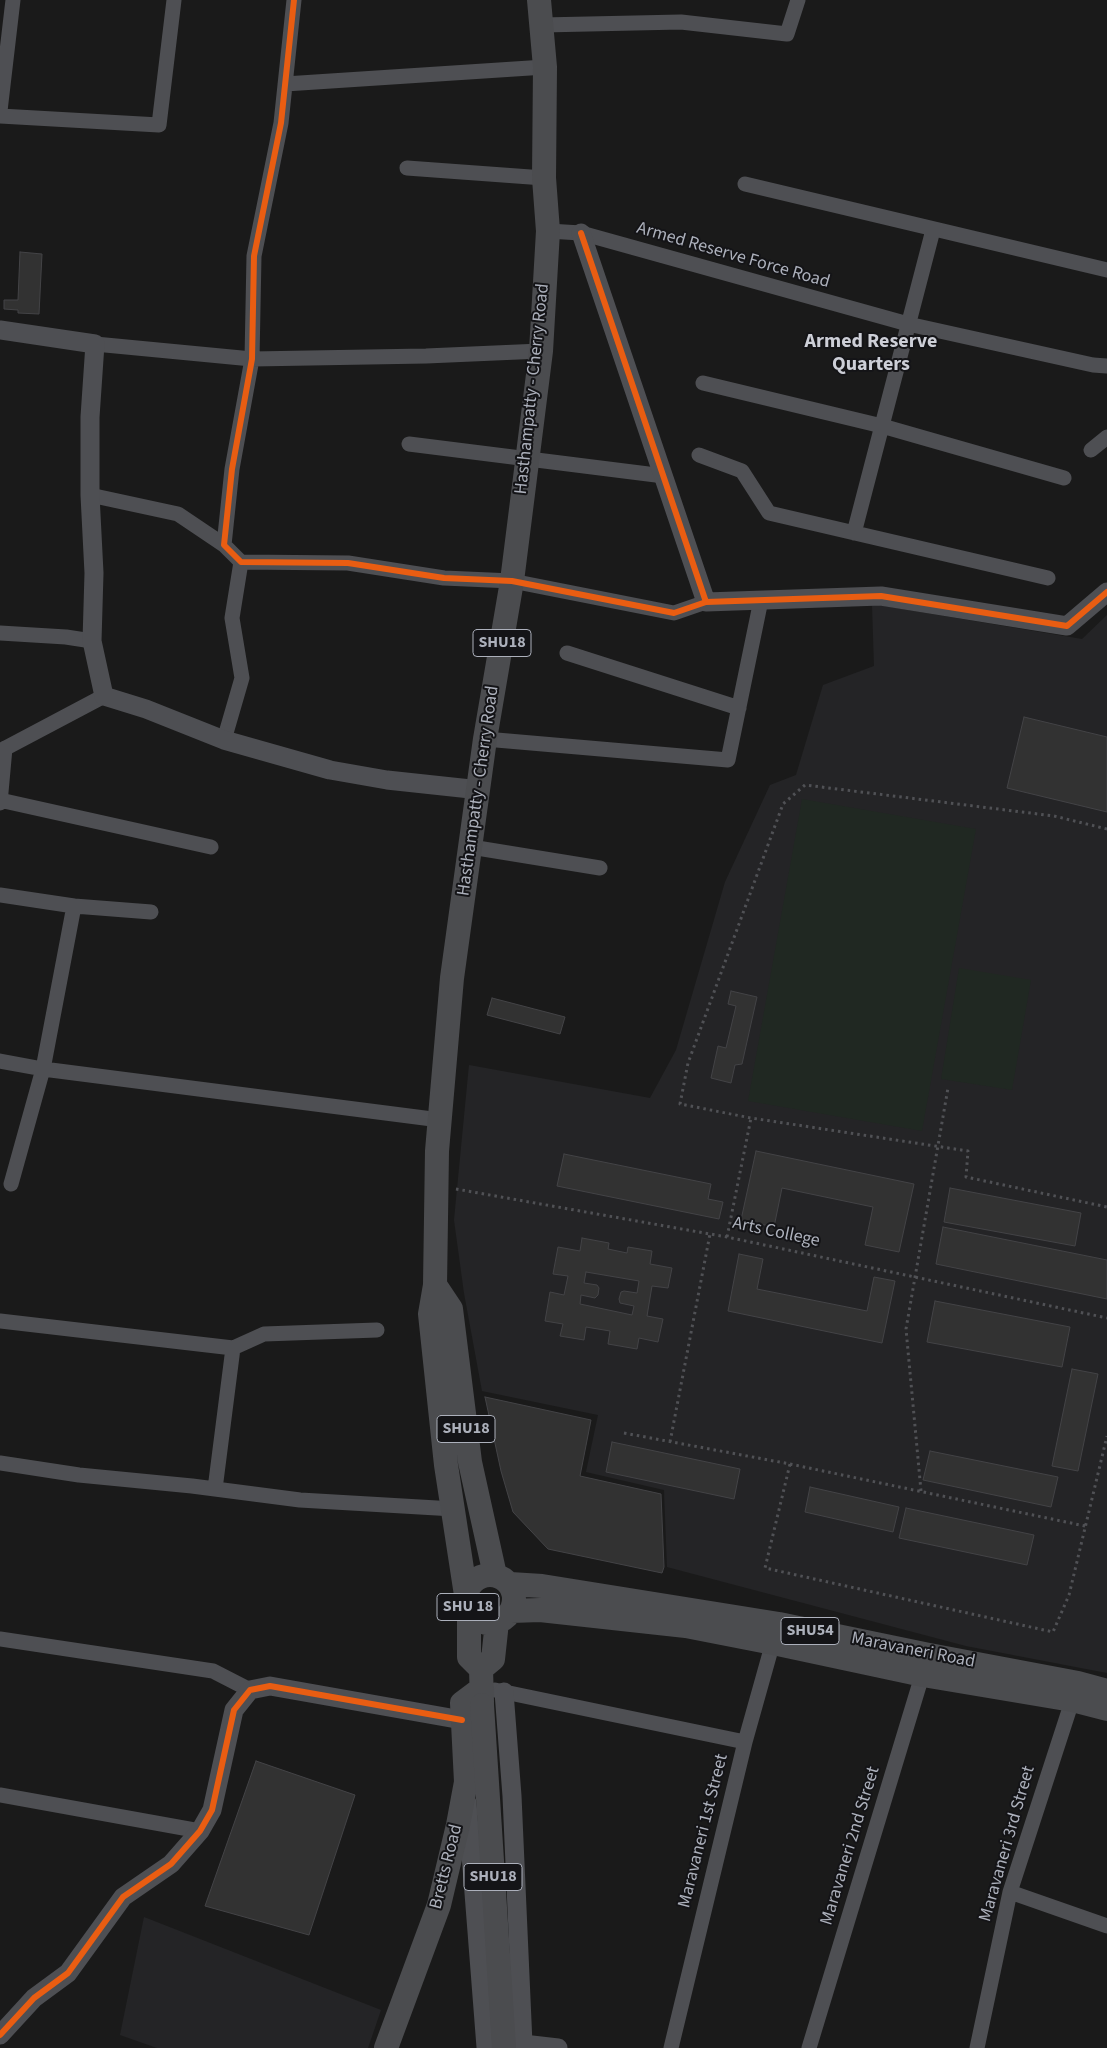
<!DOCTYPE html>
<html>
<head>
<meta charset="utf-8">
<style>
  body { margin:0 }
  canvas { display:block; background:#1a1a1a }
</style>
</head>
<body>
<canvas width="1107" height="2048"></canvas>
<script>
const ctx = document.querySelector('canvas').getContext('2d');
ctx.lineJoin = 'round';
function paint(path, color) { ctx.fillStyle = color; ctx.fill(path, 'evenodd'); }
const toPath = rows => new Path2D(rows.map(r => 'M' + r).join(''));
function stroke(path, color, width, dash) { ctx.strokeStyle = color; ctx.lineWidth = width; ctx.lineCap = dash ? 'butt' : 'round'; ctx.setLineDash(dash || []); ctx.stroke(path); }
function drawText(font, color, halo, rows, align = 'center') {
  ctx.font = font + ' "Source Sans 3",sans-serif'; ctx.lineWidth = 4; ctx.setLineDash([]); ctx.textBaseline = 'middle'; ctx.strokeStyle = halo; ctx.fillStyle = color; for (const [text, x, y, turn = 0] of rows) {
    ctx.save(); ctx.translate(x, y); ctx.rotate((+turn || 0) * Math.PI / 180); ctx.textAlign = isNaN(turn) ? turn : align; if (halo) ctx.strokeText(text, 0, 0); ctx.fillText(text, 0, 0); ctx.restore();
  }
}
paint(toPath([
  [872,604,1082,639,1107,615,1107,1673,966,1646,667,1567,664,1490,586,1472,598,1415,482,1391,464,1293,454,1220,469,1065,650,1098,676,1050,725,882,770,785,796,775,823,685,874,666],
  [144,1917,381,2010,368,2048,157,2048,120,2035]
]), '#242426');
paint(toPath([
  [802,799,976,829,922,1131,748,1101],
  [959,968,1031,980,1012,1090,941,1079]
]), '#202822');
const building = toPath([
  [20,252,42,254,39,314,18,313,18,310,4,309,4,300,18,300,20,252],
  [1024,717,1107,737,1107,812,1007,788,1024,717],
  [731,991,757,997,742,1064,735,1065,731,1083,711,1078,718,1046,726,1048,736,1006,728,1004,731,991],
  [492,998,565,1017,560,1034,487,1015,492,998],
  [756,1151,914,1184,899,1252,865,1245,873,1207,782,1188,774,1227,741,1220,756,1151],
  [564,1154,711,1184,708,1199,723,1202,719,1219,557,1186,564,1154],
  [950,1188,1081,1213,1075,1246,944,1222,950,1188],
  [943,1227,1107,1260,1107,1299,936,1264,943,1227],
  [582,1238,609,1243,608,1249,627,1253,628,1247,652,1251,650,1264,672,1268,668,1288,652,1286,647,1316,663,1319,658,1342,639,1338,637,1349,608,1344,610,1331,586,1327,584,1340,560,1336,563,1324,545,1321,550,1292,564,1295,568,1276,553,1274,558,1247,580,1251,582,1238],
  [586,1272,639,1281,637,1293,624,1291,621,1292,619,1299,620,1303,634,1306,632,1315,580,1304,581,1295,595,1298,598,1295,599,1288,597,1285,584,1283,586,1272],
  [739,1254,763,1259,757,1289,867,1311,874,1277,895,1281,882,1343,728,1311,739,1254],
  [935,1301,1070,1327,1062,1367,927,1342,935,1301],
  [1072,1369,1098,1374,1078,1471,1052,1466,1072,1369],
  [485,1397,591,1420,580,1476,661,1494,664,1567,662,1573,548,1549,513,1512,501,1471,485,1397],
  [612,1442,740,1469,734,1499,606,1472,612,1442],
  [930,1451,1058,1477,1051,1507,923,1480,930,1451],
  [810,1487,899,1507,893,1532,805,1512,810,1487],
  [906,1508,1034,1535,1027,1565,899,1538,906,1508],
  [256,1761,355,1795,309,1935,205,1906,256,1761]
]);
paint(building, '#323232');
stroke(building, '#434346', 1);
stroke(toPath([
  [1107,829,1054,816,805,785,783,804,688,1063,680,1104,751,1118,968,1151,966,1177,1107,1207],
  [456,1189,727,1237,1107,1318],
  [727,1237,751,1118],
  [624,1433,790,1464,765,1568,1053,1632,1069,1595,1107,1436],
  [670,1442,710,1234],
  [790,1464,1085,1526],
  [921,1491,906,1329,948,1088]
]), '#505155', 3, [2.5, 4]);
stroke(toPath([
  [294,0,281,123,254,256,252,359,232,469,224,545,241,562,348,563,444,578,512,581,674,613,706,602],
  [542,25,681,22,787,34,798,0],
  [285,84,545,67],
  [0,111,13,0],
  [0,116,159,125,174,0],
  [407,168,544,178],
  [745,184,1107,270],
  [548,231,581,233,908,324,1093,365,1107,366],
  [95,344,252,359,426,356,541,351],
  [703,383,882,426,1064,478],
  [409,444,664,476],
  [1091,450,1107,437],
  [699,455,742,471,769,513,1048,578],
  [90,495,178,514,224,545],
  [854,533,933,230],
  [0,633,66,637,92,641],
  [567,653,739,708],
  [485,739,728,760,761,600],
  [224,740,242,678,232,618,241,562],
  [0,751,104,696],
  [0,800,211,847],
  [0,803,5,748],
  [471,847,600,868],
  [0,895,74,906,43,1069,11,1184],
  [74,906,151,912],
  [0,1061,43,1069,440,1120],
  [0,1321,233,1348,215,1489],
  [233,1348,264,1334,377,1330],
  [0,1463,79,1475,192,1486,300,1500,454,1509],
  [0,1639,213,1671,250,1690],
  [495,1690,745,1742],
  [0,1795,200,1831],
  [1010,1892,1107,1926],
  [671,2048,745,1742,775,1635],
  [809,2048,925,1666],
  [977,2048,1010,1892,1075,1692]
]), '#4e4f53', 15);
stroke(toPath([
  [581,233,706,602,881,596,1067,626,1107,592],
  [0,330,95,344,90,417,90,495,94,573,92,641,104,696,146,709,224,740,330,770,387,780,480,790],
  [504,1692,512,1796,523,2044],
  [467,1803,486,2047,523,2044,558,2048],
  [0,2035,34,1998,68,1973,123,1897,171,1864,200,1831,212,1810,234,1710,250,1690,270,1686,462,1720]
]), '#4e4f53', 19);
stroke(toPath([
  [435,1285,451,1309,470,1462,495,1575],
  '466 1599a24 24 0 1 1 48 0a24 24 0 1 1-48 0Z',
  [510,1584,542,1586,779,1624,929,1655,1078,1683,1107,1691],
  [466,1595,446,1465,430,1314,435,1285,437,1151,452,978,485,739,512,581,541,351,548,231,544,178,545,67,539,0],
  [469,1611,469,1657,481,1669,482,1702],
  [511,1611,540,1610,686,1626,773,1643,923,1675,1072,1700,1107,1709],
  [481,1669,493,1659,497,1622],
  [386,2048,439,1905,458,1825,466,1782,462,1703,482,1688]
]), '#4b4c4f', 24);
stroke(toPath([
  [482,1705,504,2048]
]), '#4b4c4f', 24);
stroke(toPath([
  [294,0,281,123,254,256,252,359,232,469,224,545,241,562,348,563,444,578,512,581,674,613,706,602],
  [581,233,706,602,881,596,1067,626,1107,592],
  [0,2035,34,1998,68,1973,123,1897,171,1864,200,1831,212,1810,234,1710,250,1690,270,1686,462,1720]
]), '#e95d12', 6);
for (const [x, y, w] of [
  [502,643,58],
  [466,1429,58],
  [468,1607,62],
  [810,1631,58],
  [493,1877,58]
]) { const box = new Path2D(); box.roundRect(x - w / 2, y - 13.5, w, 27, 4); ctx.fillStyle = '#141417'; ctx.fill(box); stroke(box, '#acb0bb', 1); }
drawText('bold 16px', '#acb0bb', null, [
  ["SHU18",502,643],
  ["SHU18",466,1429],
  ["SHU 18",468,1607],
  ["SHU54",810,1631],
  ["SHU18",493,1877]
]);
drawText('18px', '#acb0bb', '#141417', [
  ["Armed Reserve Force Road",733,256,16],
  ["Hasthampatty - Cherry Road",533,389,-84],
  ["Hasthampatty - Cherry Road",479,791,-82],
  ["Arts College",776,1233,12],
  ["Maravaneri Road",913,1651,11],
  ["Maravaneri 1st Street",704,1831,-76],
  ["Maravaneri 3rd Street",1008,1844,-74],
  ["Maravaneri 2nd Street",851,1846,-73],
  ["Bretts Road",447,1867,-76]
]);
drawText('bold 20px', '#cdcfd7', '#141417', [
  ["Armed Reserve",871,343],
  ["Quarters",871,366]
]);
</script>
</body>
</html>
